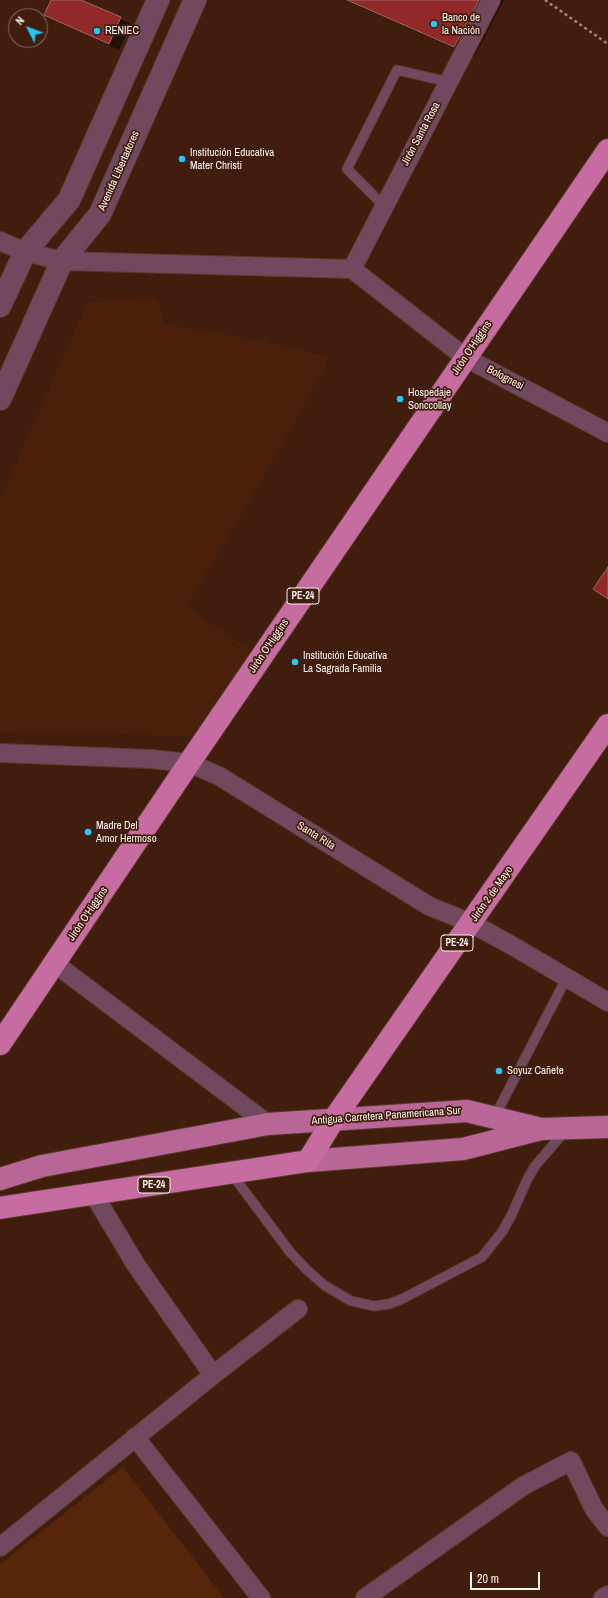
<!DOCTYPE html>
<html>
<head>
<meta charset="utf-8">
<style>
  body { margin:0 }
  #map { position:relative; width:608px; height:1598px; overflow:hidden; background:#401d0c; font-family:"Archivo Narrow",sans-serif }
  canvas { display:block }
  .north { position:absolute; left:8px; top:8px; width:40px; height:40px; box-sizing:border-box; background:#401d0c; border:1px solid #8b7266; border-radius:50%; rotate:312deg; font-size:11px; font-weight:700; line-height:16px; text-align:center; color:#fcf2ee }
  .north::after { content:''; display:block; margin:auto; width:14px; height:18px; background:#1ec9fd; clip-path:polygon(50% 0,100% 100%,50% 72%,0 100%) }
  .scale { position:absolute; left:470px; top:1572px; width:70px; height:18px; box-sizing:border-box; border:2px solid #fcf2ee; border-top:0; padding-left:5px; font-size:12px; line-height:14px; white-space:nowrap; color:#fcf2ee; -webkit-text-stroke:3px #401d0c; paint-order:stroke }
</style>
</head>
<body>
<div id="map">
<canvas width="608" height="1598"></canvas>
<div class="north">N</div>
<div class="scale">20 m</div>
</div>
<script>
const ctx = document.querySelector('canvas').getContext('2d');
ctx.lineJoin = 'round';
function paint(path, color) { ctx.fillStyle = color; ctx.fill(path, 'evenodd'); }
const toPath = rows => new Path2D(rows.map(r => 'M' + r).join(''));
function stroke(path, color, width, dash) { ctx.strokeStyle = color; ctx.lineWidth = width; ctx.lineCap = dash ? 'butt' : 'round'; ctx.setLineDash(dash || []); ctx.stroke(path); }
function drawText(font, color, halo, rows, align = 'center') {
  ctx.font = font + ' "Archivo Narrow",sans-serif'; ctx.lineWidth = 3.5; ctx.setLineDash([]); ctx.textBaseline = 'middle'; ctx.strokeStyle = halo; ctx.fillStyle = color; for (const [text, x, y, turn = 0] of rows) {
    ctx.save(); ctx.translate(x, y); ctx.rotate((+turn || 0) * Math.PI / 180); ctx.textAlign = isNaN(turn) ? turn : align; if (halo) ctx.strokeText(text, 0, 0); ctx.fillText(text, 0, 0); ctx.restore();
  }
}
paint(toPath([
  [156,298,165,324,246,338,330,357,282,445,186,607,253,652,194,737,122,734,0,733,0,500,87,303]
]), '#4a200b');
paint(toPath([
  [123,1467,224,1598,0,1598,0,1564]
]), '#57250a');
paint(toPath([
  [52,0,78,0,131,24,119,50,45,15],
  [345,0,504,0,474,57]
]), '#0007');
const building = toPath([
  [51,0,81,0,121,17,109,44,44,15,51,0],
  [347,0,479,0,454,47,347,0],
  [608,567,608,599,593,589,608,567]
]);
paint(building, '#922928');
stroke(building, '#986a65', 1);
const service = toPath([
  [384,206,347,169,397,70,449,82],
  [494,1118,567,977],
  [231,1173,290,1252,306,1269,324,1285,351,1301,374,1306,389,1304,402,1299,482,1257,502,1232,512,1214,527,1180,535,1166,566,1130]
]);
const minor = toPath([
  [0,241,25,252,62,261,352,269],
  [352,269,466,358,608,433],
  [352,269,491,0],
  [0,753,151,759,189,763,219,776,429,906,471,923,511,945,608,1002],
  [54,963,268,1124],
  [94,1195,136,1265,213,1375],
  [135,1437,261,1598],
  [0,1547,213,1375,298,1309],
  [365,1598,523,1486,571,1461,594,1509,608,1527],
  [603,1598,608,1595]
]);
const tertiary = toPath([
  [0,306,25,252,69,200,158,0],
  [0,399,62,261,100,214,195,0]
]);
const primary = toPath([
  [308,1161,463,1149,541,1129,608,1127],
  [0,1179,42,1166,268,1124,467,1111,541,1129]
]);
const trunk = toPath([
  [0,1044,189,763,608,150],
  [0,1208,308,1161,334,1119,608,725]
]);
stroke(service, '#5a3b2c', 11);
stroke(minor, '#5a3b2c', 20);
stroke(tertiary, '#5a3b2c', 24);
stroke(primary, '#5a3b2c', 24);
stroke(trunk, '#5a3b2c', 24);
stroke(toPath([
  [545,0,608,44]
]), '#9d877c', 2.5, [3, 3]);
stroke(service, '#71495f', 9);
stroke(minor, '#71495f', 18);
stroke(tertiary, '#71495f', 22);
stroke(primary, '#b86696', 22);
stroke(trunk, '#c66ca0', 22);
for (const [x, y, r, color] of [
  [434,24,4,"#1ec9fd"],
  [97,31,4,"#1ec9fd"],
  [182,159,4,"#1ec9fd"],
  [400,399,4,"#1ec9fd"],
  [295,662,4,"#1ec9fd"],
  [88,832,4,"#1ec9fd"],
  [499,1071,4,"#1ec9fd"]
]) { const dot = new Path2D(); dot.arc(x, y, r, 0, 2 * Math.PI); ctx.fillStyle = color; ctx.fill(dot); stroke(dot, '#401d0c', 1.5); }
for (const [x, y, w] of [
  [303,596,32],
  [457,943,32],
  [154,1185,32]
]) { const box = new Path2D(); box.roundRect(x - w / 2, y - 8, w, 16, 3); ctx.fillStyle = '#401d0c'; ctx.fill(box); stroke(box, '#fcf2ee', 1); }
drawText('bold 10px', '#fcf2ee', null, [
  ["PE-24",303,596],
  ["PE-24",457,943],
  ["PE-24",154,1185]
]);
drawText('11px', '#fcf2ee', '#401d0c', [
  ["Banco de",442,18],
  ["la Nación",442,31],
  ["RENIEC",105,31],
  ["Institución Educativa",190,153],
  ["Mater Christi",190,166],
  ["Hospedaje",408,393],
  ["Sonccollay",408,406],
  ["Institución Educativa",303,656],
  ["La Sagrada Familia",303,669],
  ["Madre Del",96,826],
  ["Amor Hermoso",96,839],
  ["Soyuz Cañete",507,1071]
], 'left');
drawText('11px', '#fcf2ee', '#401d0c', [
  ["Jirón Santa Rosa",421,134,-62],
  ["Avenida Libertadores",119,171,-66],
  ["Jirón O'Higgins",472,348,-56],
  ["Bolognesi",505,378,28],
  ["Jirón O'Higgins",269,646,-56],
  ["Santa Rita",316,836,32],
  ["Jirón 2 de Mayo",492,894,-55],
  ["Jirón O'Higgins",88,914,-56],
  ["Antigua Carretera Panamericana Sur",386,1116,-4]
]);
</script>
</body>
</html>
